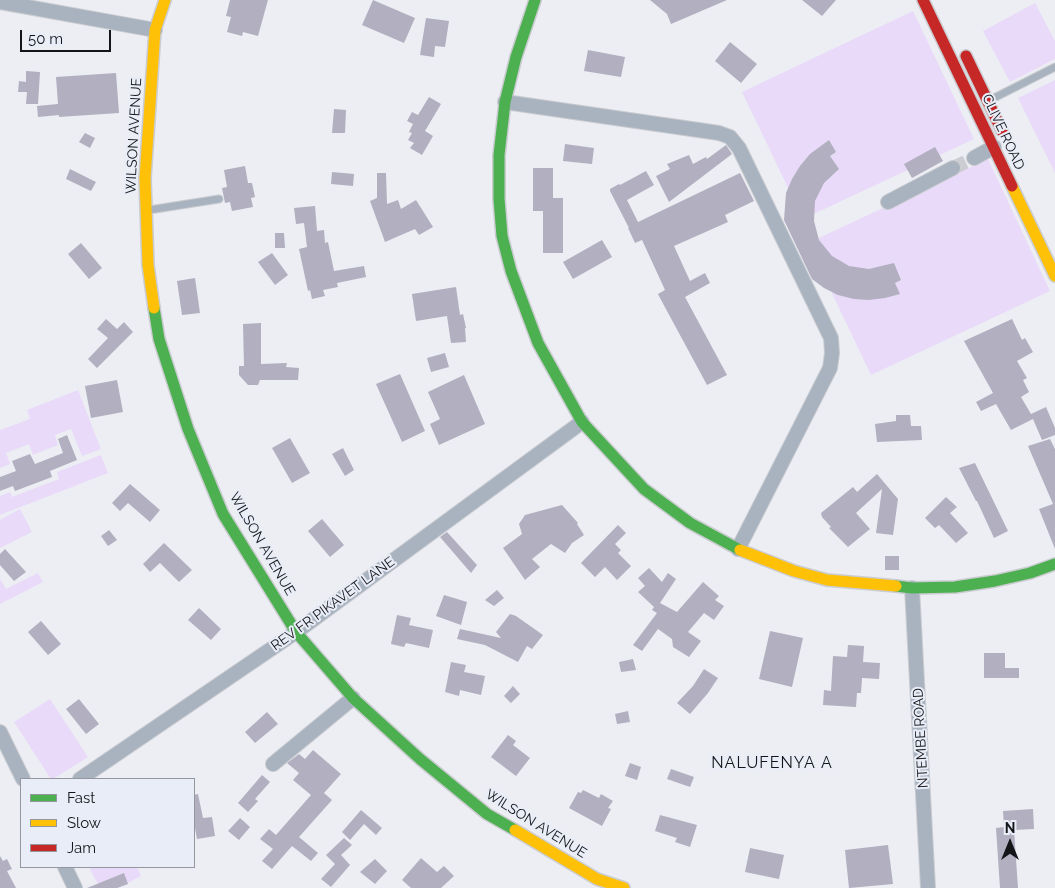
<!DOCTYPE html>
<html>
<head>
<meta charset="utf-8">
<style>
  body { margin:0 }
  #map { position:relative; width:1055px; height:888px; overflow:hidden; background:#eceef4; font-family:Raleway,sans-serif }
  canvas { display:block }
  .legend { position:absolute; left:20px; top:778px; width:175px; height:90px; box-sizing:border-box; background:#e9edf7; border:1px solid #94979e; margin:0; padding:6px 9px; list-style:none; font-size:15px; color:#141519 }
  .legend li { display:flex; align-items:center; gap:10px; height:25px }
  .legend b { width:25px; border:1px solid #94979e }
  .north { position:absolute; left:985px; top:818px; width:50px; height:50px; -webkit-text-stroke:4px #e9edf7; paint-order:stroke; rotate:0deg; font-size:14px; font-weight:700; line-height:20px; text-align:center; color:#141519 }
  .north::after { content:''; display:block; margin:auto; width:18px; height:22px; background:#141519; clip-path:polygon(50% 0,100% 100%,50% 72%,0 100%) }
  .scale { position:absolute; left:20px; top:30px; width:91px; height:22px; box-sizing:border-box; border:2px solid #141519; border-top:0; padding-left:6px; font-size:15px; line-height:18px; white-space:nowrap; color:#141519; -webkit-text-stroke:4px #e9edf7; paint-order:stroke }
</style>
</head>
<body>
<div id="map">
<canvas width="1055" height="888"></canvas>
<ul class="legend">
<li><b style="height:6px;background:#4caf50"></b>Fast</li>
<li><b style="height:6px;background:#ffc107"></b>Slow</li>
<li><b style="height:6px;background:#c62828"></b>Jam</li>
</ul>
<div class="north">N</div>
<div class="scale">50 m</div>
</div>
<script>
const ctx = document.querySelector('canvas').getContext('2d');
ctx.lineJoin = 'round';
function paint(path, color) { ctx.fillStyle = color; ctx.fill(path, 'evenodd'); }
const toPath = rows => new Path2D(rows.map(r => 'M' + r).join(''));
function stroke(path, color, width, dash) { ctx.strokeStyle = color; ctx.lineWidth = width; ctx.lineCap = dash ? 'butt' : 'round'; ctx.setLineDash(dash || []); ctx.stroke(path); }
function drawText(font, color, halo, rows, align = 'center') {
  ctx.font = font + ' Raleway,sans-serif'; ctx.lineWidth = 4; ctx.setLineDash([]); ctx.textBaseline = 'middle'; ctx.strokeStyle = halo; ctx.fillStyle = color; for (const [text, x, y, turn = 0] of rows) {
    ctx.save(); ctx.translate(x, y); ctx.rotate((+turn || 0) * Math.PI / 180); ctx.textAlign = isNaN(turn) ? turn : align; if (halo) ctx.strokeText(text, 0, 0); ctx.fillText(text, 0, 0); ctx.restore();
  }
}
paint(toPath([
  [1035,3,1055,41,1055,59,1010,82,983,31],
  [913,11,974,139,803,219,742,92],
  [1055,80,1055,173,1018,98],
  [988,159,1050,291,871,375,808,243],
  [78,390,101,449,82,456,71,429,55,435,58,445,33,455,29,444,6,453,10,464,0,468,0,430,30,419,27,410],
  [101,455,108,473,0,515,0,496,10,492,12,497,59,479,57,472],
  [20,509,32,532,0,548,0,520],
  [38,573,43,582,0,604,0,579,6,589],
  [50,699,88,757,53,779,51,779,14,722],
  [89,867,137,867,141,876,118,888,100,888]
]), '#e9daf9');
paint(toPath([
  [230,0,268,0,258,36,243,32,242,36,227,32,231,17,226,16],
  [373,0,415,18,404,43,362,25],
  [650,0,727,0,671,24,667,14],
  [802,0,836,0,822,16],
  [426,18,449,21,445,47,435,46,434,57,420,55],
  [730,42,757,64,741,83,715,61],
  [588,50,625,57,621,77,584,71],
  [26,71,40,72,38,104,26,104,27,92,18,92,19,81,26,82],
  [116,73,119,113,59,117,59,115,38,117,37,106,58,104,56,77],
  [429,97,441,104,425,131,433,136,422,155,410,148,414,143,408,140,412,133,409,132,413,124,407,121,412,112,418,115],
  [334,109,346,110,345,133,332,133],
  [85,133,95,138,90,148,79,142],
  [829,140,836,152,830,156,839,169,824,183,815,201,814,221,819,240,832,256,849,266,869,269,894,263,901,280,895,283,900,294,885,298,869,300,854,299,838,295,824,288,812,279,784,220,786,193,792,179,800,166,810,154],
  [565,144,594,148,592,164,563,161],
  [726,145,732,154,669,202,656,176,670,169,667,164,689,155,693,164,706,157,707,159],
  [935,147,943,161,912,178,904,164],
  [245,166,248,183,252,183,255,197,251,198,253,207,232,211,230,202,225,203,222,188,227,187,224,170],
  [533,168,553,168,553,198,563,198,563,253,543,253,543,211,533,211],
  [70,169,96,182,91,191,66,179],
  [646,171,654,185,627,200,638,222,740,173,754,201,725,215,728,222,674,246,690,281,705,273,710,283,685,297,727,375,707,385,660,298,658,294,665,290,642,240,635,243,628,228,629,228,610,191,610,189,619,184,620,185],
  [332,172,354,174,353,186,331,184],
  [377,173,386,173,387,204,398,200,401,209,416,200,433,227,419,235,415,229,385,242,370,201,377,198],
  [315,206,317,231,324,230,325,243,328,242,334,271,364,266,366,277,337,283,338,287,323,290,325,296,312,299,310,290,308,291,299,249,307,247,304,223,296,224,294,208],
  [275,233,284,233,285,248,275,248],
  [602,240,612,257,573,279,563,262],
  [81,243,102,268,89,279,68,254],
  [272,253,288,275,275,285,258,262],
  [195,278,200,313,182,315,177,281],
  [456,287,460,315,463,314,466,328,465,328,466,342,451,343,447,316,416,321,412,294],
  [106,319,117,329,124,322,133,332,97,368,88,359,108,338,97,329],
  [1012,319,1022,340,1025,338,1033,352,1017,361,1027,378,1023,380,1029,392,1021,397,1031,414,1046,407,1055,428,1055,435,1042,440,1033,419,1011,430,996,404,981,411,976,402,993,393,964,341],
  [261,323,261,364,287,363,286,367,299,368,298,380,260,380,258,385,248,385,239,375,239,366,244,366,243,324],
  [445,353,449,367,431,372,427,358],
  [400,374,425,431,402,442,376,384],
  [464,375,485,424,439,445,430,424,440,419,428,392],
  [117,380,123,412,91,418,85,386],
  [896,415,910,415,911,426,921,426,922,440,877,442,875,424,896,421],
  [67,435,77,460,50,471,52,477,15,491,13,486,0,491,0,477,16,471,12,461,30,454,35,464,63,453,58,439],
  [290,438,310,473,292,483,272,448],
  [1050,439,1055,449,1055,549,1039,509,1053,504,1028,446],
  [343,448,354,470,345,476,332,454],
  [975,463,1008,531,994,538,977,501,976,501,959,468],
  [877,474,898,499,893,535,876,533,882,489,856,513,870,529,848,547,829,528,831,527,822,517,821,513,853,487,857,492],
  [130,484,160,510,150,522,128,503,120,511,112,503],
  [946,497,957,507,950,513,968,533,956,543,939,525,935,528,925,518],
  [562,505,578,523,577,524,584,535,572,543,565,553,551,544,532,559,540,567,525,580,503,548,522,534,519,524,525,515],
  [322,519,344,545,330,557,308,531],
  [618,525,626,533,615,544,621,550,618,553,631,566,617,580,605,567,595,577,581,563],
  [109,530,117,540,108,546,101,536],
  [447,532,477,565,471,573,440,537],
  [164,543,192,570,179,582,160,563,150,572,143,564],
  [5,549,26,572,14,581,0,565,0,554],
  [885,556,899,556,899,570,885,570],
  [649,568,662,582,668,573,676,579,660,603,677,612,703,582,719,596,715,600,724,606,714,620,704,613,688,632,701,641,689,657,673,647,672,639,658,629,642,651,633,645,657,613,652,610,654,607,638,592,645,586,638,578],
  [497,590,504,598,494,606,485,600],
  [444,595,467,602,461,625,436,616],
  [199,608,221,629,211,640,188,620],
  [510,614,516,616,543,635,532,649,527,646,518,662,485,645,457,639,460,629,501,638,496,632],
  [397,615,411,618,409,625,433,630,429,648,406,643,404,647,391,644],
  [41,621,61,644,48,655,28,632],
  [770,631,803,638,792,687,759,679],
  [848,645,864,646,863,662,880,663,879,679,862,678,861,693,857,693,856,707,823,705,824,690,831,691,833,656,847,657],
  [984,653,1005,653,1005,668,1019,668,1019,678,984,678],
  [633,659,636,670,621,672,619,662],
  [451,662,466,665,464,672,485,676,481,695,460,690,459,696,445,692],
  [704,669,718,678,708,693,690,714,677,703,693,686],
  [513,686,520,694,511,703,504,696],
  [79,699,99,724,86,734,66,709],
  [628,711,630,722,617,724,615,714],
  [267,712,278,724,255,743,245,732],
  [508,735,516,741,513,745,530,758,516,776,491,757],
  [313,750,341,774,324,793,332,800,299,837,318,853,311,861,292,846,272,869,262,861,273,849,260,839,269,829,276,835,311,795,293,780,299,773,287,763,299,754,305,759],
  [630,763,641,767,637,780,625,776],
  [671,769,694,777,690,787,667,779],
  [262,775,270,782,255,799,258,801,248,812,238,803],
  [583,790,599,798,601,794,613,801,608,808,611,809,602,826,569,808,578,792,581,793],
  [198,794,203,818,212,817,215,836,197,839,195,828,194,829,194,795],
  [1033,809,1034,829,1014,830,1018,888,1000,888,996,828,1004,827,1003,811],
  [361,810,382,828,376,835,364,824,350,840,342,832],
  [660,815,697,825,690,847,675,842,677,838,655,831],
  [240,818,250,827,239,840,228,831],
  [344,838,352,845,341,855,350,865,331,887,321,879,335,864,326,855],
  [888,845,893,884,849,888,845,850],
  [750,848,784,855,779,879,745,872],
  [0,856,3,861,7,859,12,869,7,871,16,888,0,888],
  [421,858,437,872,444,866,454,876,441,888,411,888,402,880],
  [375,859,387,871,375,884,360,872],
  [124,873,128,884,117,888,87,888]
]), '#b1afc0');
stroke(toPath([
  [953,168,974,158]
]), '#cccdd3', 14, [14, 7]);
const lane = toPath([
  [988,101,1055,67],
  [149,210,219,199]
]);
const street = toPath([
  [0,2,155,30],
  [505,102,719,133,730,137,739,148,831,338,832,353,830,368,738,549],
  [974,158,994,147],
  [888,202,953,168],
  [912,588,928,888],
  [0,732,23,779],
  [273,764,353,698],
  [80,779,296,632,582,422],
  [65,867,75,888]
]);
const fast = toPath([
  [535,0,516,57,505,102,499,155,499,199,502,236,511,271,538,343,582,422,644,489,690,523,740,550],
  [154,308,159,339,188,429,223,514,296,632,353,698,420,759,487,814,515,830],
  [896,586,912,588,955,587,995,581,1030,573,1055,564]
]);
const slow = toPath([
  [1012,186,1055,276],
  [154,308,148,265,145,178,155,30,165,0],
  [740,550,794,571,827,580,896,586],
  [515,830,597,879,624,888]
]);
const jam = toPath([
  [923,0,1012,186],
  [966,56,1002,131]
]);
stroke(lane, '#caccd0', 9);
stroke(street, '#caccd0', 16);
stroke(fast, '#caccd0', 14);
stroke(slow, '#caccd0', 14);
stroke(jam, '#caccd0', 14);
stroke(lane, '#a9b3c0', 7);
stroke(street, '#a9b3c0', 14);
stroke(fast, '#4caf50', 11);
stroke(slow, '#ffc107', 11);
stroke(jam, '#c62828', 11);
drawText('14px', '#141519', '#e9edf7', [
  ["CLIVE ROAD",1003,132,65],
  ["WILSON AVENUE",134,136,-87],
  ["WILSON AVENUE",262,544,60],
  ["REV FR PIKAVET LANE",333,604,-36],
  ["NTEMBE ROAD",921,738,-93],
  ["WILSON AVENUE",536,824,32]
]);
ctx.letterSpacing = '1px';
drawText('16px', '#141519', '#e9edf7', [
  ["NALUFENYA A",772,763]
]);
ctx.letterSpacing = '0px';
</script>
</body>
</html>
